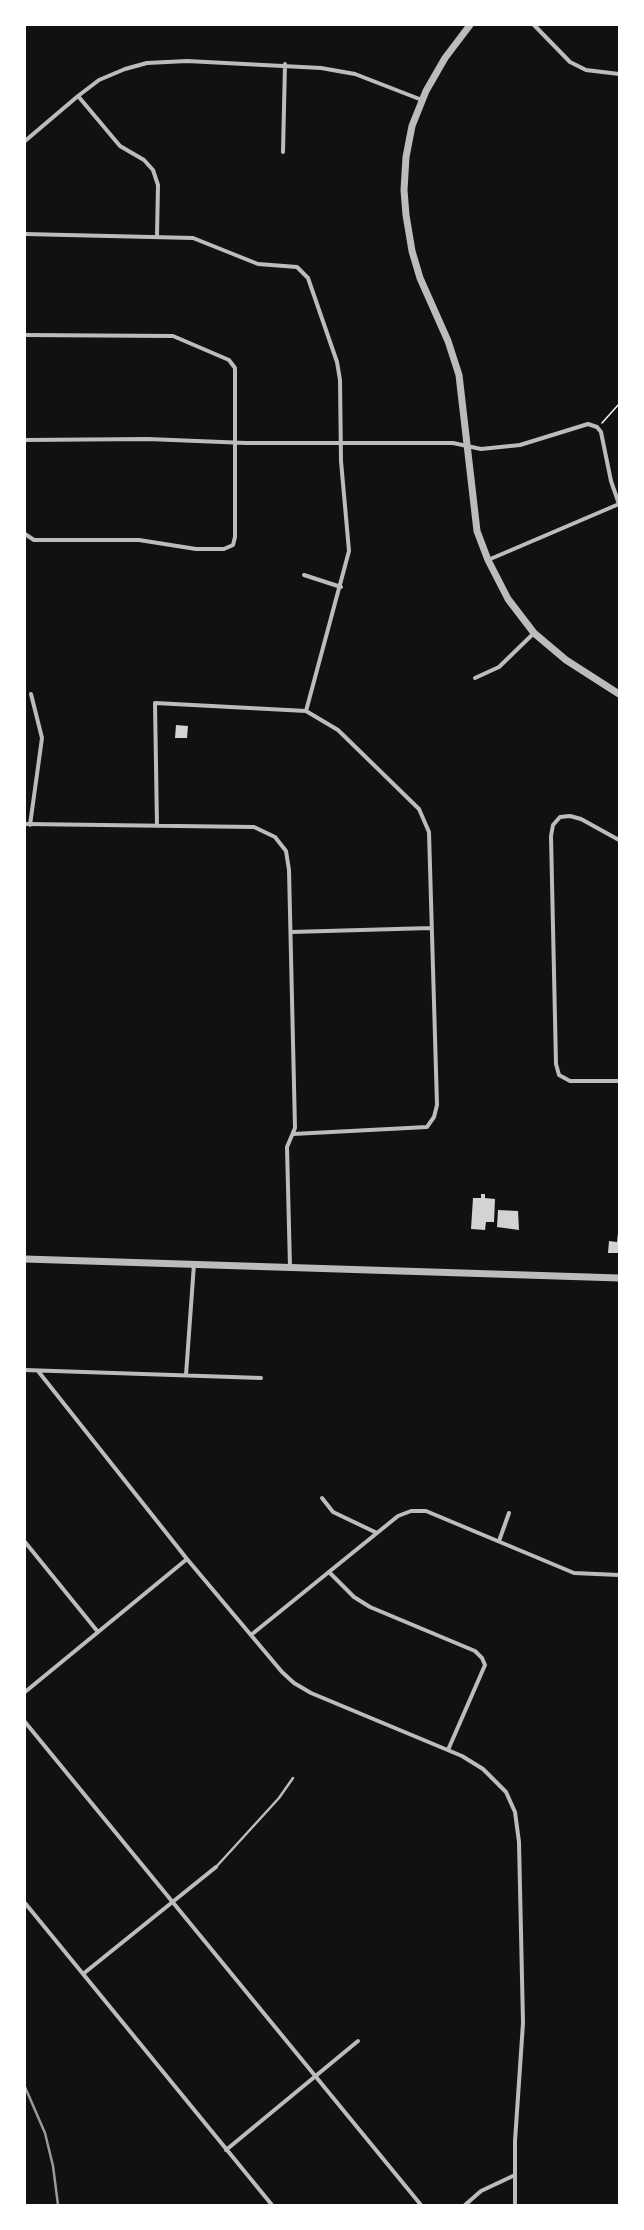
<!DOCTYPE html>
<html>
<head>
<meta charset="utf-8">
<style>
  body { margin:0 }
  #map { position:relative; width:644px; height:2230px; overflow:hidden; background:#111; font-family:"Titillium Web",sans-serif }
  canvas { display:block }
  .frame { position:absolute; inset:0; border:26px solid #fff; pointer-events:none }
</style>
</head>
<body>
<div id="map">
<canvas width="644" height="2230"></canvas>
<div class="frame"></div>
</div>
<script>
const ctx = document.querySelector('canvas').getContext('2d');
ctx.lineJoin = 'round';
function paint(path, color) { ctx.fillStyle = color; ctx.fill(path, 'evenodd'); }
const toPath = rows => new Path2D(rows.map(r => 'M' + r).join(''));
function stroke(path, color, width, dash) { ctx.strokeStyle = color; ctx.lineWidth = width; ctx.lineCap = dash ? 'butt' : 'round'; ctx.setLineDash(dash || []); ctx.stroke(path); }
paint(toPath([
  [176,725,188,726,187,738,175,738],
  [481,1194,485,1194,485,1198,495,1199,494,1222,486,1222,485,1230,471,1229,473,1198,481,1198],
  [498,1210,518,1211,519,1230,497,1227],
  [618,1233,619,1253,608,1253,609,1241,617,1242]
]), '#d3d3d3');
stroke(toPath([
  [602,423,619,404]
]), '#f5f5f5', 1.5);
stroke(toPath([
  [216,1867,279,1798,293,1778]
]), '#bcbcbc', 2.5);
stroke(toPath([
  [534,25,570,62,586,70,619,74],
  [78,96,120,146,144,160,153,170,158,185,157,236],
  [25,141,78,96,99,80,125,69,147,63,187,61,321,68,355,74,422,100],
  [283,152,285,64],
  [25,234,193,238,258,264,297,267,308,278,337,362,340,380,341,461,349,551,306,711],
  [25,335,173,336,229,360,235,368,235,537,233,545,224,549,196,549,139,540,34,540,25,534],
  [25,440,148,439,246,443,453,443,481,449,520,445,588,424,597,427,601,432,611,481,619,504],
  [488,560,619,504],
  [304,575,341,587],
  [475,678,499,667,534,633],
  [25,824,254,827,275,837,286,851,289,870,295,1128,287,1147,290,1267],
  [30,825,42,738,31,694],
  [157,826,155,703,306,711,338,730,419,809,429,832,437,1105,434,1117,427,1127,293,1134],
  [619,840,581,819,570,816,560,817,553,825,551,836,556,1064,559,1075,570,1081,619,1081],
  [291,932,431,928],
  [25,1370,261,1378],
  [38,1371,187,1559,282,1672,294,1683,311,1693,462,1756,483,1769,506,1792,515,1812,519,1842,523,2023,515,2141,515,2205],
  [186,1375,194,1264],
  [322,1498,333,1512,377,1533],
  [499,1541,509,1513],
  [25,1542,98,1632],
  [329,1572,354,1597,370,1607,475,1651,482,1658,485,1665,448,1750],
  [251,1635,398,1516,411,1511,426,1511,574,1573,619,1575],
  [25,1692,187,1559],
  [25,1722,421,2205],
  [25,1903,272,2205],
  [83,1974,216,1867],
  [226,2150,358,2041],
  [465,2205,481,2191,515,2175]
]), '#bcbcbc', 4);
stroke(toPath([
  [470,25,445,58,426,91,412,126,406,157,404,190,406,215,412,251,420,278,448,341,459,375,477,531,488,560,508,599,534,633,566,660,619,694],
  [25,1259,619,1278]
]), '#bcbcbc', 7);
stroke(toPath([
  [25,2087,45,2133,53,2166,58,2205]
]), '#9a9a9a', 2.5);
</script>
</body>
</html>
